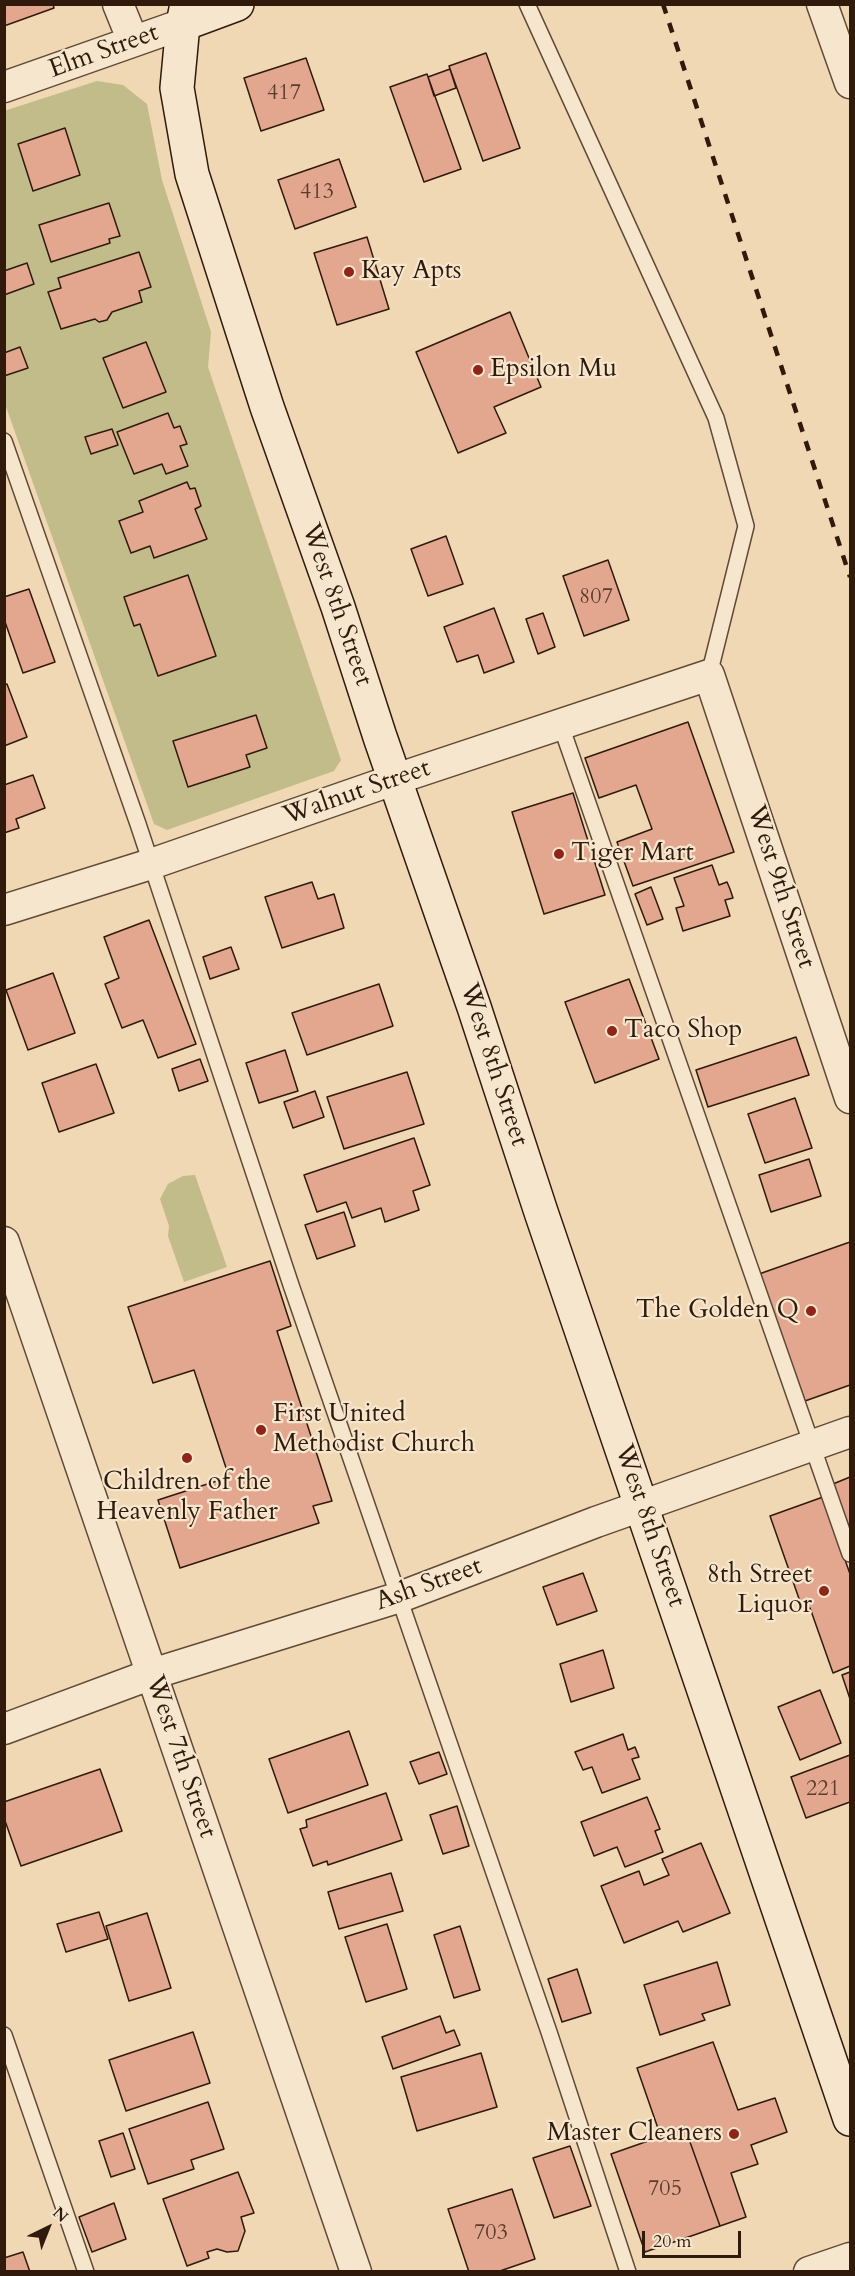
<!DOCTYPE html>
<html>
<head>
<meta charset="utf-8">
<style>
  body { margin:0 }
  #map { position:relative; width:855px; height:2276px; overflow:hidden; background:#f1d8b4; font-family:Cardo,serif }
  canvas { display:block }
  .frame { position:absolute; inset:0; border:6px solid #2f1a0c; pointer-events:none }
  .north { position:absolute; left:18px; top:2198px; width:60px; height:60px; -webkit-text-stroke:4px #f6e6ce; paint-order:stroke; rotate:43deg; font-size:16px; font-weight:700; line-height:24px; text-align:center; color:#2f1a0c }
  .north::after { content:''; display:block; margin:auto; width:21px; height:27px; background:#2f1a0c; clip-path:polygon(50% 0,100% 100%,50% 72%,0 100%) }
  .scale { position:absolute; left:642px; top:2231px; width:99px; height:27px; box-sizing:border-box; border:3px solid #2f1a0c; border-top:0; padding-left:8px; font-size:18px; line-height:21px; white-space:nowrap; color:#2f1a0c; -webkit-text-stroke:4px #f6e6ce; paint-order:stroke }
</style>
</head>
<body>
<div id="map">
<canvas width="855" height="2276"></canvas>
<div class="frame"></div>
<div class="north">N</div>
<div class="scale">20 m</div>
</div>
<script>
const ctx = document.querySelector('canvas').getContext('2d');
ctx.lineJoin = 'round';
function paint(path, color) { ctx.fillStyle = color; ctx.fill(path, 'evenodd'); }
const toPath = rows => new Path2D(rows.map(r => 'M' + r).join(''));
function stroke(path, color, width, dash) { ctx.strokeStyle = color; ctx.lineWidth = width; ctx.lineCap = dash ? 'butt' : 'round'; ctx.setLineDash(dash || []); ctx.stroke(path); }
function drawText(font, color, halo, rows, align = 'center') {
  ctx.font = font + ' Cardo,serif'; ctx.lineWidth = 4.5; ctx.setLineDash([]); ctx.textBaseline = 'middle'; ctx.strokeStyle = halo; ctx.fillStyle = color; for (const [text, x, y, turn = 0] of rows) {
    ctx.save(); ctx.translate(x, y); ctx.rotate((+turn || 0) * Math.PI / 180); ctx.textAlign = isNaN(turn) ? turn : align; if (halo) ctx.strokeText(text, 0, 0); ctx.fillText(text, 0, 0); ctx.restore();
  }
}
paint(toPath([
  [97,81,123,85,147,104,162,180,211,332,208,367,341,760,334,771,167,830,154,824,5,404,4,111],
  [195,1175,227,1267,184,1282,168,1236,169,1226,160,1199,168,1184,183,1176]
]), '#c1bc89');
const building = toPath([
  [4,4,53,4,54,8,4,26,4,4],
  [486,53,520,148,483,161,449,66,486,53],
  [306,58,324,110,261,131,244,78,306,58],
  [450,69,456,88,434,96,428,77,450,69],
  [427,74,461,169,424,182,390,87,427,74],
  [65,128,80,175,33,191,18,144,65,128],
  [339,159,356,207,295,229,278,180,339,159],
  [109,203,120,236,109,239,110,243,51,262,39,225,109,203],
  [367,237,389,309,337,325,314,253,367,237],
  [139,252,151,287,139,291,142,302,112,312,107,320,99,322,95,319,61,329,48,292,61,288,58,278,139,252],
  [27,263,34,284,4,295,4,271,27,263],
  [510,312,541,387,494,407,506,433,458,453,416,352,510,312],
  [146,342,166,392,123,408,103,358,146,342],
  [20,347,28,368,4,376,4,353,20,347],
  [168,413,174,428,180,426,183,434,187,444,180,446,188,466,166,474,162,464,134,474,117,432,168,413],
  [112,429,118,445,91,454,85,437,112,429],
  [187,482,190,489,195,488,201,506,195,509,207,539,154,558,150,546,131,553,119,521,143,512,139,501,187,482],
  [446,536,463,584,428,596,411,549,446,536],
  [608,560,629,620,584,636,563,576,608,560],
  [188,575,216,656,158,676,140,624,134,626,124,597,188,575],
  [29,589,55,662,23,673,4,619,4,597,29,589],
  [494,608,514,662,484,673,478,655,457,662,444,627,494,608],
  [543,613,555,647,538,654,526,619,543,613],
  [7,684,27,737,4,746,4,685,7,684],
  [256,715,267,748,246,755,250,767,188,787,173,741,256,715],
  [688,722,734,852,633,886,617,842,652,829,636,785,599,798,585,758,688,722],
  [33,775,45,808,16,819,19,828,4,833,4,785,33,775],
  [573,793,605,895,544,914,512,812,573,793],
  [712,865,719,885,727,882,730,889,733,898,725,900,730,916,683,931,676,908,684,906,674,878,712,865],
  [312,882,318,899,334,894,344,928,282,948,265,897,312,882],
  [651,887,663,919,647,925,635,894,651,887],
  [149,920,196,1044,158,1058,143,1020,122,1028,105,984,119,978,104,937,149,920],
  [231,947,239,969,210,979,203,957,231,947],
  [53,973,75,1033,28,1050,6,990,53,973],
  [629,979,659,1059,595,1083,565,1002,629,979],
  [379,984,393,1026,307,1055,292,1013,379,984],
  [796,1037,809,1075,708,1107,696,1070,796,1037],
  [285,1050,298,1091,259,1103,246,1063,285,1050],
  [200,1059,208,1081,179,1091,172,1069,200,1059],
  [96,1064,114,1113,59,1132,42,1083,96,1064],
  [407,1072,424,1124,344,1149,327,1097,407,1072],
  [315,1091,324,1117,293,1128,284,1102,315,1091],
  [795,1098,812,1148,765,1163,748,1114,795,1098],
  [414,1138,430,1185,413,1191,419,1210,385,1222,381,1208,352,1218,346,1202,317,1212,304,1175,414,1138],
  [809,1159,821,1196,771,1212,759,1175,809,1159],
  [344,1212,355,1246,317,1259,305,1225,344,1212],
  [850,1242,850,1385,805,1401,759,1274,850,1242],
  [270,1261,291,1326,277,1331,332,1501,313,1506,319,1523,180,1568,158,1500,229,1477,194,1370,153,1383,128,1307,270,1261],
  [850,1477,850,1530,833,1484,850,1477],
  [823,1497,850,1574,850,1666,833,1673,810,1608,803,1610,770,1516,823,1497],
  [583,1573,597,1611,557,1625,543,1587,583,1573],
  [603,1650,614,1688,571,1702,560,1664,603,1650],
  [850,1672,850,1699,842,1675,850,1672],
  [820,1690,841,1743,800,1760,778,1707,820,1690],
  [349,1731,368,1785,288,1813,269,1759,349,1731],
  [623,1734,628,1750,635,1747,639,1757,632,1759,640,1779,602,1793,592,1767,583,1770,575,1752,623,1734],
  [439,1752,447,1774,419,1784,410,1762,439,1752],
  [850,1755,850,1802,806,1818,791,1777,850,1755],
  [100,1769,122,1831,21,1866,4,1818,4,1802,100,1769],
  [386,1793,402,1840,328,1865,327,1861,313,1866,300,1829,307,1827,306,1820,386,1793],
  [647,1797,660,1829,655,1831,663,1852,625,1867,617,1847,594,1856,581,1822,647,1797],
  [457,1806,469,1846,443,1854,430,1815,457,1806],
  [701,1843,730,1913,683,1932,678,1921,624,1943,601,1886,639,1871,644,1885,669,1875,662,1859,701,1843],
  [391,1873,403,1911,339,1929,328,1892,391,1873],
  [99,1912,108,1939,66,1952,57,1924,99,1912],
  [147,1913,171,1988,129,2001,106,1926,147,1913],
  [387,1924,407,1989,366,2002,345,1937,387,1924],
  [460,1926,480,1990,454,1998,434,1935,460,1926],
  [717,1962,730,2005,702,2014,705,2020,660,2035,644,1985,717,1962],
  [577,1969,591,2013,562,2022,548,1979,577,1969],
  [440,2016,446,2033,454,2030,460,2045,393,2069,382,2037,440,2016],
  [193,2032,210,2083,126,2111,109,2060,193,2032],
  [713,2042,738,2110,775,2098,787,2132,751,2145,758,2164,731,2173,746,2217,720,2226,685,2128,661,2137,637,2068,713,2042],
  [481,2053,497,2107,417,2131,401,2077,481,2053],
  [208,2102,224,2149,191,2160,194,2169,148,2184,129,2129,208,2102],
  [685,2128,720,2226,645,2252,611,2154,685,2128],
  [123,2133,135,2169,111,2177,99,2141,123,2133],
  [570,2146,591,2206,554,2218,533,2158,570,2146],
  [238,2172,254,2213,241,2217,245,2231,238,2251,227,2252,217,2249,207,2252,209,2258,187,2266,163,2199,238,2172],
  [512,2189,535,2259,497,2272,469,2272,448,2209,512,2189],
  [114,2203,126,2239,92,2252,79,2217,114,2203],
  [23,2252,30,2272,4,2272,4,2258,23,2252]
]);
paint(building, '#e3a68f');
stroke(building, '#2f1a0c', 1.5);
const lane = toPath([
  [527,4,716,418,746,526,709,675],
  [4,441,138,824,291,1285,549,2032,628,2272],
  [560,723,850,1554],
  [4,2035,86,2272]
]);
const street = toPath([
  [118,4,133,41],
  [822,4,850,83],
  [4,87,183,24],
  [4,910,151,864,396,779,709,675,850,1098],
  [4,1242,356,2272],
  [4,1729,152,1674,400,1597,596,1522,850,1432],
  [809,2272,850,2258]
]);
const secondary = toPath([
  [187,4,183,24,177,88,192,174,267,407,338,607,380,737,474,1007,541,1212,850,2119],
  [183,24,237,4]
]);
stroke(lane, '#604a36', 18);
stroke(street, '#604a36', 33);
stroke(secondary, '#2f1a0c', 36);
stroke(lane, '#f6e6ce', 15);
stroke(street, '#f6e6ce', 30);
stroke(secondary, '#f6e6ce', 33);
stroke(toPath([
  [663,4,850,577]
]), '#2f1a0c', 4.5, [10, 10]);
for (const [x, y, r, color] of [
  [349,272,6,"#8f2418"],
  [478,370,6,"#8f2418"],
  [559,854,6,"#8f2418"],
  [612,1031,6,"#8f2418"],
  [811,1311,6,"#8f2418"],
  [261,1430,6,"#8f2418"],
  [187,1458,6,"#8f2418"],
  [824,1591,6,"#8f2418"],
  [734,2134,6,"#8f2418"]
]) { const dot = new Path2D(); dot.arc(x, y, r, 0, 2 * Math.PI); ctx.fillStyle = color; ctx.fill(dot); stroke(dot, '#f6e6ce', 2); }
drawText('22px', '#5c3d2d', null, [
  ["417",284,94],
  ["413",317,193],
  ["807",596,598],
  ["221",823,1790],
  ["705",665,2190],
  ["703",491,2234]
]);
drawText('26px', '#2f1a0c', '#f6e6ce', [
  ["Elm Street",104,52,-20],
  ["West 8th Street",336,605,71],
  ["Walnut Street",357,793,-19],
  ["West 9th Street",780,887,72],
  ["West 8th Street",493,1065,72],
  ["West 8th Street",649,1526,71],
  ["Ash Street",429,1585,-20],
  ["West 7th Street",180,1757,71]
]);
drawText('26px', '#2f1a0c', '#f6e6ce', [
  ["Kay Apts",361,272],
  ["Epsilon Mu",490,370],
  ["Tiger Mart",571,854],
  ["Taco Shop",624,1031],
  ["The Golden Q",799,1311,"right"],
  ["First United",273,1415],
  ["Methodist Church",273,1445],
  ["Children of the",187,1483,"center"],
  ["Heavenly Father",187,1513,"center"],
  ["8th Street",812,1576,"right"],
  ["Liquor",812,1606,"right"],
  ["Master Cleaners",722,2134,"right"]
], 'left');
</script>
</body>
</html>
